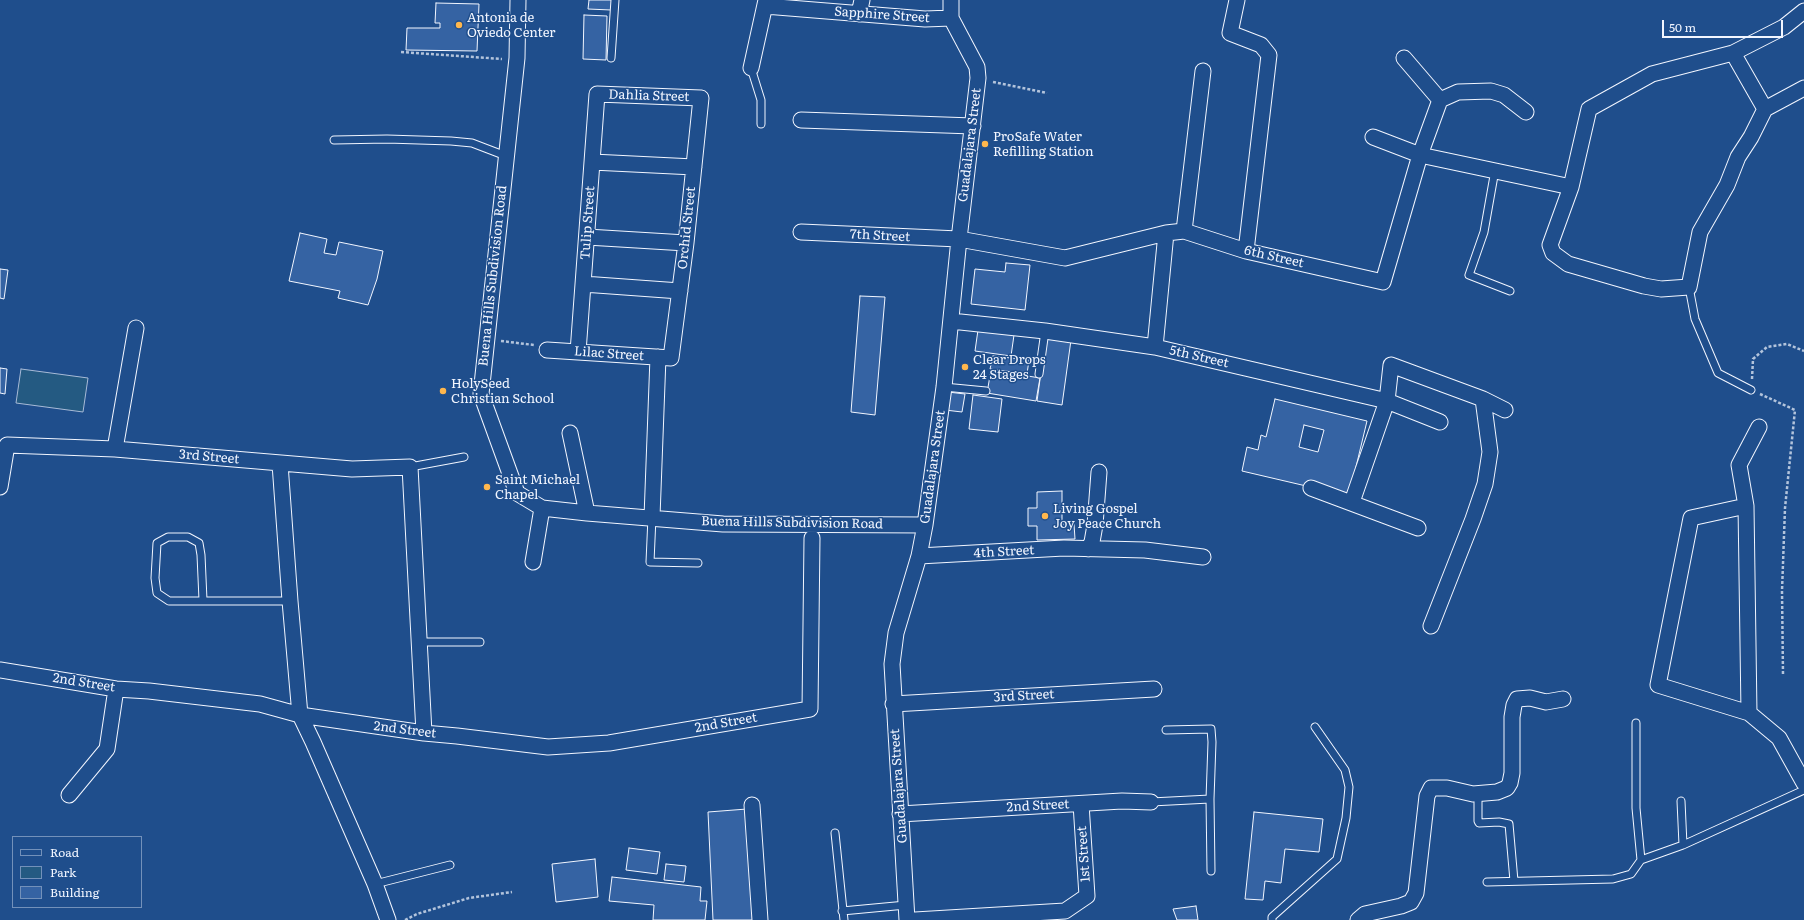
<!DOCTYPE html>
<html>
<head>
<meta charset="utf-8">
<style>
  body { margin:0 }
  #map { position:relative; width:1804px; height:920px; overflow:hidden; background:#1f4e8c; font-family:Literata,serif }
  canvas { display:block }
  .legend { position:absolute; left:12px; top:836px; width:130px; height:72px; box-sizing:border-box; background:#1f4e8c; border:1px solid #7391ba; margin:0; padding:5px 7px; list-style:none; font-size:12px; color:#f2f6ff }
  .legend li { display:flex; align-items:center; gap:8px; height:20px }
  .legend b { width:20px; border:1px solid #7391ba }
  .scale { position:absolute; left:1662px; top:20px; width:121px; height:18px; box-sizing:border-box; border:2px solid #f2f6ff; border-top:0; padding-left:5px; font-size:12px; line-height:14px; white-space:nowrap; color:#f2f6ff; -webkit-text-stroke:3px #1f4e8c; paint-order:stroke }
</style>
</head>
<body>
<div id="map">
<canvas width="1804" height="920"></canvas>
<ul class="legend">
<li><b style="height:5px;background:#1f4e8c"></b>Road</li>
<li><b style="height:11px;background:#245a82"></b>Park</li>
<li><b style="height:11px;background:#3563a3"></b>Building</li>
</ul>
<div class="scale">50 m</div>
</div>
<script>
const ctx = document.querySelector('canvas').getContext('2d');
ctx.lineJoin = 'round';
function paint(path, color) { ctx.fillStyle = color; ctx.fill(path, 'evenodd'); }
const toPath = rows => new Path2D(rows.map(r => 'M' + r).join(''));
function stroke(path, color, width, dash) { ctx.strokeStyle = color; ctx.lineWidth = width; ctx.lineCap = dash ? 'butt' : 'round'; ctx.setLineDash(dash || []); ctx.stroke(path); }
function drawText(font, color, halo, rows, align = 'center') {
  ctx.font = font + ' Literata,serif'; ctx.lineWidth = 3; ctx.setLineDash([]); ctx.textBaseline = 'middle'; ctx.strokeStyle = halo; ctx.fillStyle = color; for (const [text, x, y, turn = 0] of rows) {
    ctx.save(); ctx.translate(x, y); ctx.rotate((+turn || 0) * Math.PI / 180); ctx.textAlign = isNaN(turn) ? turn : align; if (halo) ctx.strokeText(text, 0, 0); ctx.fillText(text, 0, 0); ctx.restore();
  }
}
const green = toPath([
  [21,369,88,378,83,412,16,403,21,369]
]);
paint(green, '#245a82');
stroke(green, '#a8bbd7', 1);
const building = toPath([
  [589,0,612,0,611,10,588,9,589,0],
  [436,3,479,4,477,51,406,50,407,28,440,28,440,23,435,23,436,3],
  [584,15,607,16,606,60,583,59,584,15],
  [300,233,327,239,324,253,336,255,339,242,383,251,377,279,368,305,338,298,340,291,289,281,300,233],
  [1006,263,1030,265,1025,310,971,304,975,269,1005,272,1006,263],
  [0,269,8,270,4,299,0,298,0,269],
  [860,296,885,297,875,415,851,412,860,296],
  [978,330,1014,335,1011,356,975,351,978,330],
  [1046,336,1071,340,1062,405,1037,401,1046,336],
  [993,356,1029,360,1027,374,990,369,993,356],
  [0,368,7,369,5,394,0,393,0,368],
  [991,370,1040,378,1036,401,987,393,991,370],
  [948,392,965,394,962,412,945,410,948,392],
  [973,395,1002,399,998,432,969,429,973,395],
  [1275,399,1367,421,1349,496,1242,471,1247,447,1258,450,1261,435,1266,437,1275,399],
  [1304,425,1324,430,1318,452,1299,447,1304,425],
  [1062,491,1062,524,1074,524,1075,539,1037,540,1037,526,1028,526,1028,508,1037,508,1037,492,1062,491],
  [747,809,753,920,713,920,708,812,747,809],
  [1254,812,1323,819,1319,852,1285,849,1281,883,1265,881,1263,900,1245,899,1254,812],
  [629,848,660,852,657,874,626,870,629,848],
  [595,859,598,897,556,902,552,864,595,859],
  [666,864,686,866,684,882,664,880,666,864],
  [612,877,701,887,700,901,707,901,705,920,653,920,654,905,609,901,612,877],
  [1196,906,1198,920,1177,920,1173,909,1196,906]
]);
paint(building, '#3563a3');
stroke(building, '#f2f6ff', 1);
const lane = toPath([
  [611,58,615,0],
  [751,68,761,100,761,124],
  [334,140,387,139,451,141,472,143,506,156],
  [1495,170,1484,232,1469,275,1510,291],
  [1689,287,1695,319,1718,373,1751,390],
  [1039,374,1045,331],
  [944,387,986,391],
  [410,467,464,457],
  [652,517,650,562,698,563],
  [203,600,201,555,199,543,188,537,168,537,157,543,155,578,157,593,169,601,290,601],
  [421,642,480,642],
  [1636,723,1636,808,1641,860],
  [1166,730,1211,729,1212,742,1210,799,1211,871],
  [1478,794,1478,821,1479,823,1499,822,1509,824,1514,881],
  [1681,801,1683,845],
  [1151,802,1210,799],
  [835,833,844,920],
  [1487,882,1613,879,1631,874,1641,860,1683,845,1804,790],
  [375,884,450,865],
  [842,911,906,905],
  [1272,920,1272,917,1337,859,1346,818,1349,787,1345,770,1315,727]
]);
const street = toPath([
  [518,0,517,58,481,394,517,493,542,508,587,513,723,524,925,525],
  [1237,0,1230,33,1261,45,1269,55,1246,251],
  [765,6,925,19,951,18],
  [1804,11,1784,27,1733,53,1652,74,1589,109,1571,187,1550,245,1553,253,1568,264,1644,286,1661,289,1689,287,1700,232,1727,185,1738,157,1751,137,1765,109,1804,88],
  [859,14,862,0],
  [951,18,951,0],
  [1733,53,1765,109],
  [1404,58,1440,100],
  [751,68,766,0],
  [801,120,973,126],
  [1373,137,1420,155,1571,187],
  [592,162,694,167],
  [1184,231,1203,71],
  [801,232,959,239,1065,258,1166,233,1184,231,1246,251,1383,282,1420,155,1440,100,1458,92,1491,91,1504,95,1526,112],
  [587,237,686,243],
  [583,284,680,291],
  [951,321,1045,331,1155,347,1387,401,1440,422],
  [1155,347,1166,233],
  [547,350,671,358,686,243,701,98,597,94,578,352],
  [570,433,587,513],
  [115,449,136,328],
  [280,464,290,601,300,715,313,742,375,884,388,920],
  [0,487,7,445,115,449,352,469,410,467,424,733],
  [1311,488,1418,528],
  [1352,502,1387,401,1391,365,1483,399,1505,410],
  [1746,506,1691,518,1658,685,1749,713,1779,738,1804,783],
  [652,517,658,357],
  [1088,549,1092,542,1095,525,1099,472],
  [919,556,1064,548,1145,550,1203,557],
  [533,562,542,508],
  [1431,626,1473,519,1485,484,1490,452,1483,399],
  [0,670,116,689,149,691,260,704,300,715,424,733,457,736,548,747,609,743,810,709,812,538],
  [893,704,1154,689],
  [1749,713,1746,506,1739,465,1759,427],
  [69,795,107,749,116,689],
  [752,805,760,920],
  [900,814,1122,801,1151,802],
  [907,920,892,664,896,633,919,556,925,525,944,387,959,239,978,78,977,67,951,18],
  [915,920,1065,911,1087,896,1081,804],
  [1358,920,1365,914,1401,906,1411,902,1416,893,1427,796,1431,788,1447,788,1473,794,1497,792,1507,788,1510,783,1512,773,1512,717,1514,705,1517,699,1530,698,1546,702,1563,699]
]);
stroke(lane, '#f2f6ff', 9);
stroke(street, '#f2f6ff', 17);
stroke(toPath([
  [401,52,502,59],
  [993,82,1047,93],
  [501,341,534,345],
  [1752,379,1753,359,1767,347,1787,344,1804,351],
  [1760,394,1795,410,1785,508,1782,591,1783,675],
  [405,920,417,914,469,898,512,892]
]), '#b3c4dc', 2.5, [3, 2]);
stroke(lane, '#1f4e8c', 7);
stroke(street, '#1f4e8c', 15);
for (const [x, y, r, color] of [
  [459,25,4,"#ffb74d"],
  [985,144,4,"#ffb74d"],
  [965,367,4,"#ffb74d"],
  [443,391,4,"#ffb74d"],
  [487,487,4,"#ffb74d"],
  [1045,516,4,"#ffb74d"]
]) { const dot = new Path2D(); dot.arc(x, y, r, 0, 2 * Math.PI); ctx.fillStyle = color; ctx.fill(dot); stroke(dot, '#1f4e8c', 1.5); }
drawText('13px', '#f2f6ff', '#1f4e8c', [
  ["Sapphire Street",882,15,4],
  ["Dahlia Street",649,96,2],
  ["Guadalajara Street",970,145,-83],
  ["Tulip Street",588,223,-86],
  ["Orchid Street",687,228,-84],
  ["7th Street",880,236,3],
  ["6th Street",1274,257,13],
  ["Buena Hills Subdivision Road",493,276,-84],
  ["Lilac Street",609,354,4],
  ["5th Street",1199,357,13],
  ["3rd Street",209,457,5],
  ["Guadalajara Street",933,467,-82],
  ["Buena Hills Subdivision Road",792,523,1],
  ["4th Street",1004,552,-3],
  ["2nd Street",84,683,9],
  ["3rd Street",1024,696,-3],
  ["2nd Street",726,723,-10],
  ["2nd Street",405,730,7],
  ["Guadalajara Street",899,786,-94],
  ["2nd Street",1038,806,-3],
  ["1st Street",1084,854,-94]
]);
drawText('13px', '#f2f6ff', '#1f4e8c', [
  ["Antonia de",467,18],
  ["Oviedo Center",467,33],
  ["ProSafe Water",993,137],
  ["Refilling Station",993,152],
  ["Clear Drops",973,360],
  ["24 Stages",973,375],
  ["HolySeed",451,384],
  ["Christian School",451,399],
  ["Saint Michael",495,480],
  ["Chapel",495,495],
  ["Living Gospel",1053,509],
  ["Joy Peace Church",1053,524]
], 'left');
</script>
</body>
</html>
